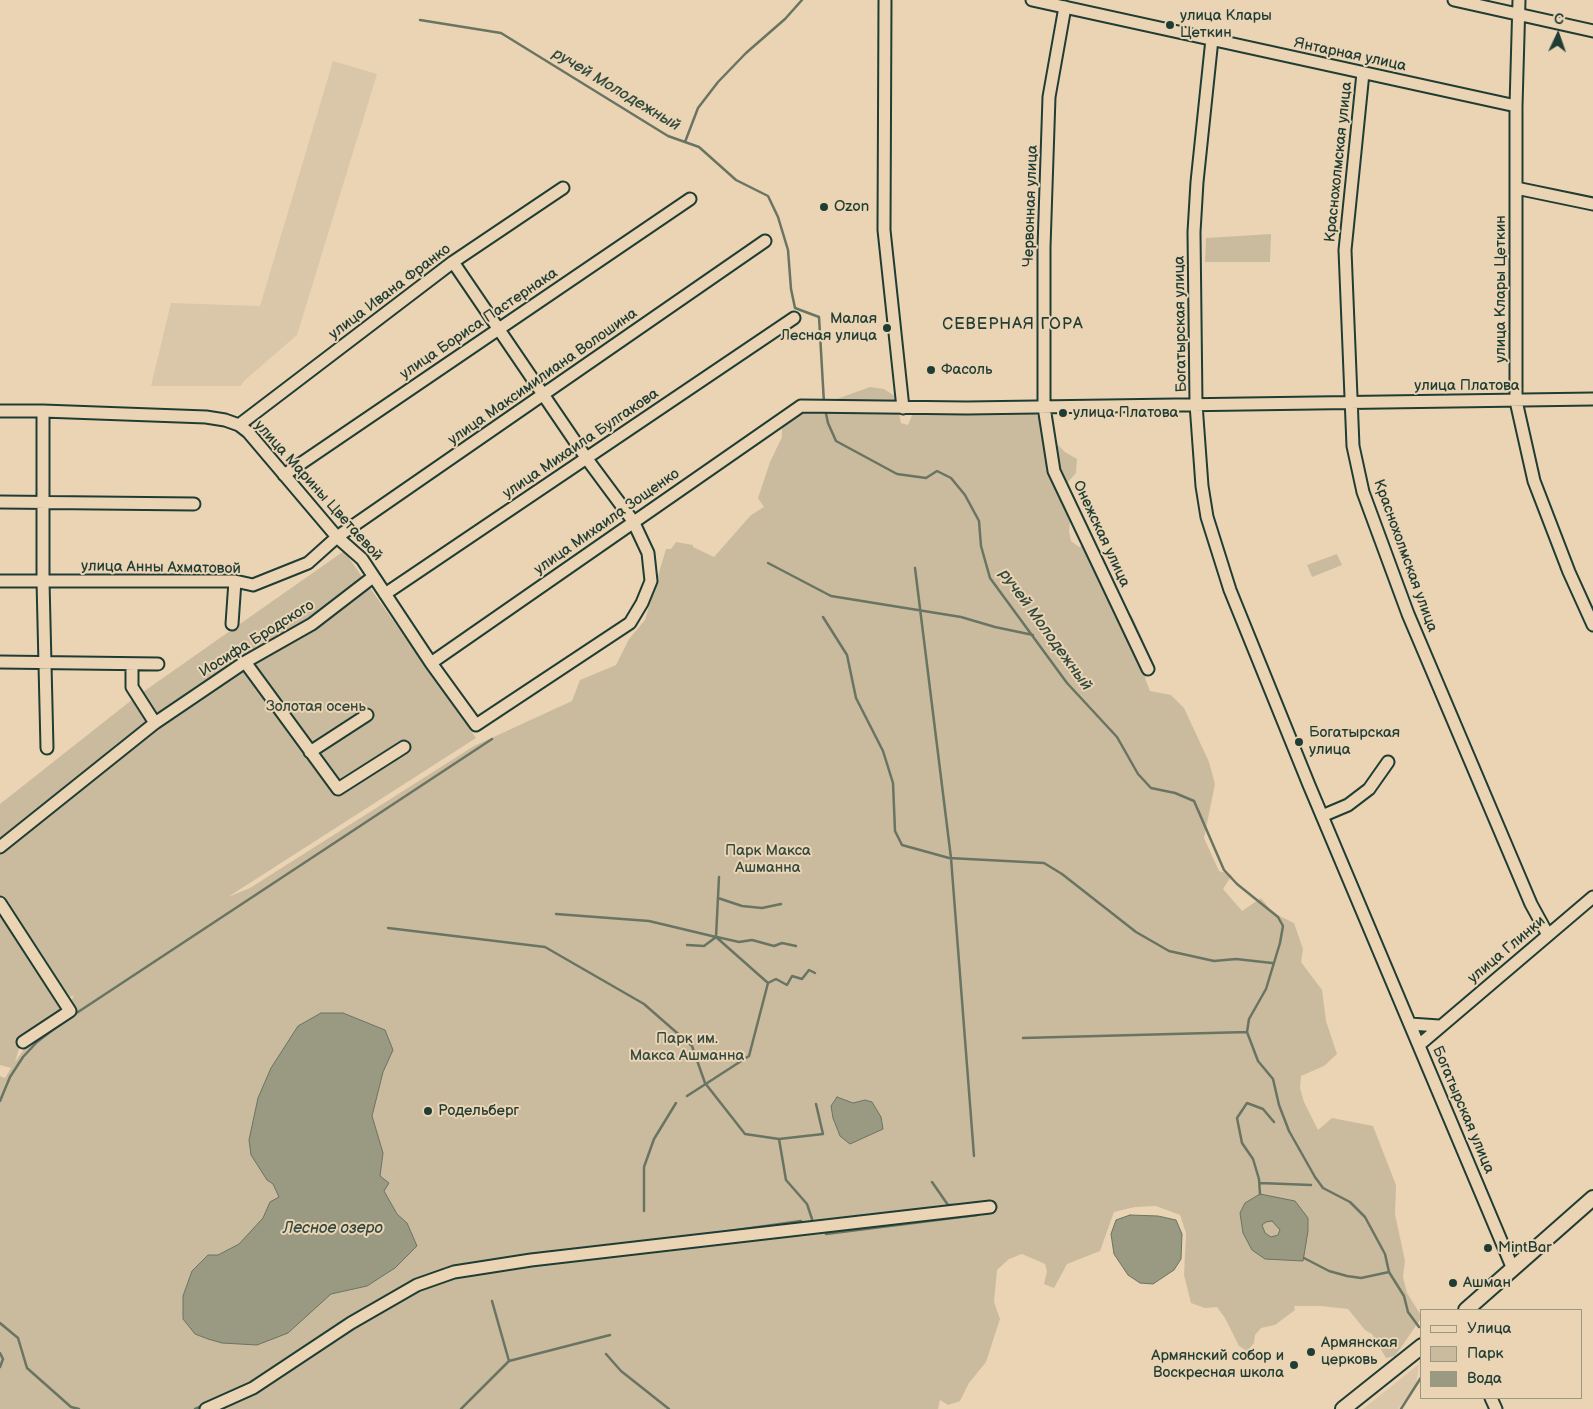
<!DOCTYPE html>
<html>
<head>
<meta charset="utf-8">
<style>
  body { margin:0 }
  #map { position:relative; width:1593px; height:1409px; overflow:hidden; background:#ebd4b4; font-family:"Balsamiq Sans",sans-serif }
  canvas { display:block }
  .legend { position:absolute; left:1420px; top:1309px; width:162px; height:90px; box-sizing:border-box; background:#ebd4b4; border:1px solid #999881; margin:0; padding:6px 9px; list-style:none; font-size:15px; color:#1f3d34 }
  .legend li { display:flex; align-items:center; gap:10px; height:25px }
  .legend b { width:25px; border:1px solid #999881 }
  .north { position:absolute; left:1533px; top:10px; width:50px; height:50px; -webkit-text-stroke:4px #ebd4b4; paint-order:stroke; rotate:3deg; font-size:14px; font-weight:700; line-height:20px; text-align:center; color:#1f3d34 }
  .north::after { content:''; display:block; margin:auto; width:18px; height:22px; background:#1f3d34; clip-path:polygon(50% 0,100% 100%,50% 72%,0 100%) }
</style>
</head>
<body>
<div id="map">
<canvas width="1593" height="1409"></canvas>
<ul class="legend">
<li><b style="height:6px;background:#ebd4b4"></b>Улица</li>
<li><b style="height:14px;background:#cabb9f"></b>Парк</li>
<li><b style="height:14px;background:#9a9982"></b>Вода</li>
</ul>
<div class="north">С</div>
</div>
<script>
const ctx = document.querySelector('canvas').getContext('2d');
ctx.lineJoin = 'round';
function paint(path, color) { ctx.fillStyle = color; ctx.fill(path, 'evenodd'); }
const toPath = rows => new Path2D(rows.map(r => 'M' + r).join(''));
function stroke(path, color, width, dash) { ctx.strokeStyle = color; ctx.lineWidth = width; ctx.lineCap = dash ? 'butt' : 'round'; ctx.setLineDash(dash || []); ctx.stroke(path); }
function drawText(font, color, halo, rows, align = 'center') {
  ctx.font = font + ' "Balsamiq Sans",sans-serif'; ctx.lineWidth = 4; ctx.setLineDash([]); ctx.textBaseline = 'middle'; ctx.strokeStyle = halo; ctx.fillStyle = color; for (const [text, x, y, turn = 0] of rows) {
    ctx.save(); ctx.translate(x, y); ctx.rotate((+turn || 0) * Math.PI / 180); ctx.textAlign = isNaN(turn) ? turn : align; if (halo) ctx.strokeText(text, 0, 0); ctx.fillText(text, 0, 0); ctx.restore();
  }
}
paint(toPath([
  [333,61,377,74,297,335,244,381,241,386,151,386,171,303,260,306],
  [1419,1364,1416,1385,1398,1409,1363,1409]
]), '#dac7a9');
paint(toPath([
  [1271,234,1270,262,1205,262,1206,238],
  [870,387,884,389,896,397,901,423,908,425,913,413,1034,412,1041,420,1043,430,1065,452,1077,459,1076,473,1068,482,1073,498,1069,531,1071,541,1079,547,1092,543,1114,591,1133,618,1145,645,1153,672,1145,678,1150,691,1171,695,1184,708,1209,762,1215,784,1204,838,1219,871,1232,875,1223,889,1242,911,1261,898,1273,913,1294,923,1303,949,1301,962,1322,990,1326,1021,1337,1054,1324,1066,1301,1076,1300,1088,1304,1102,1318,1130,1332,1118,1373,1126,1396,1185,1395,1214,1405,1261,1403,1277,1407,1293,1422,1317,1395,1356,1386,1358,1372,1334,1365,1330,1348,1309,1321,1306,1294,1306,1295,1310,1275,1325,1261,1328,1255,1335,1254,1343,1247,1351,1239,1346,1225,1318,1217,1307,1205,1308,1191,1303,1184,1275,1186,1233,1180,1215,1156,1206,1135,1207,1114,1212,1100,1251,1067,1264,1054,1288,1044,1284,1047,1271,1045,1264,1022,1254,1009,1259,997,1270,994,1302,1000,1319,986,1362,969,1383,960,1401,948,1405,940,1400,938,1409,0,1409,0,1076,5,1078,11,1068,0,1065,0,917,36,961,65,1008,23,1035,15,1062,34,1035,65,1013,74,995,70,997,0,901,0,804,133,699,344,551,476,738,228,897,250,888,474,746,572,701,580,680,616,665,629,639,645,620,666,549,671,549,676,542,693,545,693,547,714,557,751,515,764,507,758,498,770,462,782,437,782,424,790,411,834,400],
  [1337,554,1342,565,1312,577,1307,565]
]), '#cabb9f');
const water = toPath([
  [321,1013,343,1013,385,1030,393,1050,383,1072,372,1116,383,1153,380,1176,389,1183,384,1191,397,1214,407,1223,417,1246,395,1268,367,1286,331,1294,288,1333,257,1345,222,1343,208,1339,195,1334,183,1319,183,1296,192,1271,208,1255,218,1255,239,1244,263,1218,270,1202,279,1197,273,1184,267,1180,251,1155,249,1140,258,1098,271,1068,298,1026,321,1013],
  [837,1097,853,1103,865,1100,872,1102,881,1117,883,1129,850,1144,840,1136,833,1118,831,1106,837,1097],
  [1260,1194,1295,1201,1308,1218,1308,1231,1303,1261,1265,1259,1252,1250,1243,1233,1240,1213,1245,1203,1260,1194],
  [1272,1221,1280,1230,1278,1235,1271,1237,1265,1233,1262,1225,1266,1222,1272,1221],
  [1130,1215,1158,1216,1176,1220,1182,1234,1181,1259,1174,1270,1153,1284,1140,1283,1128,1275,1114,1254,1111,1234,1116,1220,1130,1215]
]);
paint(water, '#9a9982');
stroke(water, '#697463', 1);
stroke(toPath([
  [420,20,501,33,668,136,699,147,736,180,768,196,778,217,788,250,791,289,795,308,819,317,824,403],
  [685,142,698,108,718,82,746,53,785,19,802,0],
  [825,409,828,423,836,441,897,474,926,478,937,471,951,478,965,495,979,521,981,546,990,578,1067,683,1117,737,1138,774,1151,788,1175,793,1194,801,1224,870,1237,884,1278,917,1283,926,1280,943,1266,989,1249,1019,1247,1032,1258,1061,1273,1079,1279,1105,1289,1131,1315,1177,1323,1188,1350,1202,1365,1217,1385,1254,1389,1272,1404,1296,1408,1312,1419,1327],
  [768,563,831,596,961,617,995,627,1033,635],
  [915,568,951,858,974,1156],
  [823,617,847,655,856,698,883,751,893,783,895,831,902,845,949,858,1044,863,1062,874,1136,932,1169,951,1214,961,1236,959,1272,963],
  [718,898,742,906,762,908,781,904],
  [556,914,649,921,716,937,768,983,749,1056,687,1096],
  [388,928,545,947,644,1004,692,1046,705,1083,745,1134,779,1139,786,1180,807,1204,812,1219],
  [717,937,739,942,752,940,774,946,782,943,796,946],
  [687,945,704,946,716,937,719,877],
  [768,983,776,979,787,985,792,976,802,979,809,970,815,973],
  [72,1016,492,739],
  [1023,1038,1247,1032],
  [0,1101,10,1077,23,1057,37,1042,59,1025],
  [779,1139,823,1134,816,1104],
  [932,1182,948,1205,964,1205],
  [1260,1183,1311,1185],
  [1260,1194,1259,1179,1253,1159,1242,1143,1237,1118,1247,1103,1263,1109,1274,1122],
  [644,1211,644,1167,654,1139,676,1103],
  [826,1234,977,1215,976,1211],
  [694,1236,801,1221],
  [1304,1258,1329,1271,1347,1276,1361,1278,1389,1272],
  [442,1270,448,1269],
  [492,1301,509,1361],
  [0,1323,18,1338,27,1368,71,1407,79,1409],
  [0,1353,3,1359,0,1367],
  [606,1354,621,1371,669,1409],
  [1421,1362,1422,1365],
  [195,1409,202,1406],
  [461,1409,509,1361,610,1335],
  [1401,1409,1422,1376]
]), '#697463', 2.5);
const minor = toPath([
  [885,0,884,230,903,408],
  [1032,0,1516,106],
  [1454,0,1593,31],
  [1519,0,1516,106,1516,401,1534,481,1569,572,1593,625],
  [1065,7,1049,97,1044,247,1044,407,1054,471,1148,669],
  [1212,39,1197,182,1194,232,1196,404,1202,486,1207,517,1230,590,1309,785,1513,1269],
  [1363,73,1345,250,1353,446,1363,492,1408,614,1531,904,1548,935],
  [1516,188,1593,204],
  [0,411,43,411,206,417,225,420,239,425,248,432,337,537,362,559,431,663,476,725,630,623,642,603,651,581,648,553,633,521,587,459,453,262],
  [43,411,43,581,47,748],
  [239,425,453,262,563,188],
  [284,475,690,199],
  [0,502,194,504],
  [0,581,235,581,253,585,308,563,337,537,765,241],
  [385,594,794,318],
  [232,624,235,581],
  [0,662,158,664],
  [245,662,338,789,404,747],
  [431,663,801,406,967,408,1593,399],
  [132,664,132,687,155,723],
  [310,752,367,715],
  [1322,816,1348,805,1369,789,1388,762],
  [0,847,155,723,245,662,312,624,373,577],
  [0,903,70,1011,23,1042],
  [1410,1024,1439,1026],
  [1419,1045,1593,897],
  [1491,1398,1496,1409],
  [206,1409,253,1388,351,1323,417,1285,454,1272,531,1260,990,1207]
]);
const major = toPath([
  [1466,1310,1593,1198],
  [1343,1409,1422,1346]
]);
stroke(minor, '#1f3d34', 15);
stroke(major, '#1f3d34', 18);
stroke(minor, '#ebd4b4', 11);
stroke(major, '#ebd4b4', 14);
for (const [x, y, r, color] of [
  [1170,25,5,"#1f3d34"],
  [824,207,5,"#1f3d34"],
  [887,328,5,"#1f3d34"],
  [931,370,5,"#1f3d34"],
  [1063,413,5,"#1f3d34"],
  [1299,742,5,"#1f3d34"],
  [428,1111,5,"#1f3d34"],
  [1488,1248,5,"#1f3d34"],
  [1453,1283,5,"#1f3d34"],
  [1311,1352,5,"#1f3d34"],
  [1294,1365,5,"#1f3d34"]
]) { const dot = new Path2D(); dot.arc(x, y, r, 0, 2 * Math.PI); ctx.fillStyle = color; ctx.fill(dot); stroke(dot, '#ebd4b4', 2); }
drawText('15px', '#1f3d34', '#ebd4b4', [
  ["улица Клары",1180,16],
  ["Цеткин",1180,33],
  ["Ozon",834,207],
  ["Малая",877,319,"right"],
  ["Лесная улица",877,336,"right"],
  ["Фасоль",941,370],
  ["улица Платова",1073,413],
  ["Богатырская",1309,733],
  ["улица",1309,750],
  ["Родельберг",438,1111],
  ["MintBar",1498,1248],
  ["Ашман",1463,1283],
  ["Армянская",1321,1343],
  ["церковь",1321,1360],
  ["Армянский собор и",1284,1356,"right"],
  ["Воскресная школа",1284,1373,"right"]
], 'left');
drawText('15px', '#1f3d34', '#ebd4b4', [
  ["Янтарная улица",1350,55,12],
  ["Краснохолмская улица",1339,162,-84],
  ["Червонная улица",1031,206,-88],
  ["улица Клары Цеткин",1501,289,-90],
  ["улица Ивана Франко",390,292,-37],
  ["улица Бориса Пастернака",479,324,-34],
  ["Богатырская улица",1181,324,-91],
  ["улица Максимилиана Волошина",543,377,-35],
  ["улица Платова",1467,386],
  ["улица Михаила Булгакова",581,444,-34],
  ["улица Марины Цветаевой",318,491,48],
  ["улица Михаила Зощенко",607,522,-35],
  ["Онежская улица",1101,534,65],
  ["Краснохолмская улица",1405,556,70],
  ["улица Анны Ахматовой",161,568,1],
  ["Иосифа Бродского",257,639,-32],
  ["улица Глинки",1507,950,-40],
  ["Богатырская улица",1463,1110,67]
]);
drawText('15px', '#304a3f', '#ebd4b4', [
  ["Золотая осень",316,707],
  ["Парк Макса",768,851],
  ["Ашманна",768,868],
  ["Парк им.",687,1039],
  ["Макса Ашманна",687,1056]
]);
drawText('italic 16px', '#314b40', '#ebd4b4', [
  ["ручей Молодежный",616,90,31],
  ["ручей Молодежный",1045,630,54],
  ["Лесное озеро",333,1229]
]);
ctx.letterSpacing = '1px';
drawText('16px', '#1f3d34', '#ebd4b4', [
  ["СЕВЕРНАЯ ГОРА",1013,325]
]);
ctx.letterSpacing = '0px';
</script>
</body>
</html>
